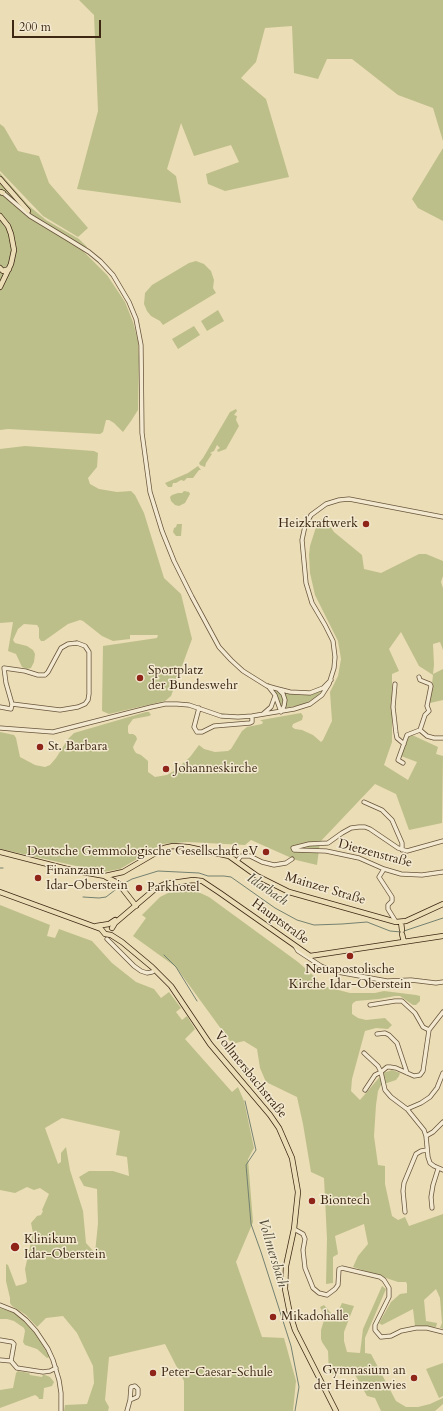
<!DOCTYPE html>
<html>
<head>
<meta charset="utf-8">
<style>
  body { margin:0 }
  #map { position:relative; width:443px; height:1411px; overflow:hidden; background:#ebddb6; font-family:Cardo,serif }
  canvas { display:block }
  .scale { position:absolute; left:12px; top:20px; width:89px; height:18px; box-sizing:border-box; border:2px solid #3e2814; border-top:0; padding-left:5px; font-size:12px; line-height:14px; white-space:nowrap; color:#3e2814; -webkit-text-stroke:3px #f2e9d0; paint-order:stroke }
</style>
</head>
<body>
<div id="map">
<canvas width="443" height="1411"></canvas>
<div class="scale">200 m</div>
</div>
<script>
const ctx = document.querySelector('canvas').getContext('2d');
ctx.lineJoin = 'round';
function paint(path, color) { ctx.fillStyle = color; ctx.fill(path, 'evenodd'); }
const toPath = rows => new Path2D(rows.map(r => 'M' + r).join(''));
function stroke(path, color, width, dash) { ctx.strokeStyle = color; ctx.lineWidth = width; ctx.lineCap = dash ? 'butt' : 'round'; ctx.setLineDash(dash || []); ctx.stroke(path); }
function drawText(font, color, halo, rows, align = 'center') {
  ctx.font = font + ' Cardo,serif'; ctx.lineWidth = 3; ctx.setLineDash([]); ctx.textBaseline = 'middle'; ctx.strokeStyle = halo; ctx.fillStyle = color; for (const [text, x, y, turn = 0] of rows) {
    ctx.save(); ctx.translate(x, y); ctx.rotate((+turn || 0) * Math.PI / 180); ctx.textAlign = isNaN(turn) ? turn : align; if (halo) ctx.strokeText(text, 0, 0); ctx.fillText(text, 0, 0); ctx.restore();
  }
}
paint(toPath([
  [79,0,443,0,443,141,433,108,398,95,352,59,327,59,318,79,294,73,292,26,265,28,256,62,241,78,266,99,289,177,225,191,208,184,206,174,239,162,231,145,194,156,181,123,167,169,176,176,181,203,77,189,98,111,94,15],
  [0,124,4,127,18,151,39,156,49,183,88,228,78,237,43,216,0,171],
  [443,148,443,221,418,208,412,199],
  [0,173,28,205,46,220,79,239,87,247,84,252,107,275,125,302,133,322,138,341,139,359,138,410,131,421,123,432,114,423,109,420,106,420,103,432,100,434,8,429,0,430],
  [196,261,204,264,211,271,214,280,213,288,216,293,163,325,160,321,151,316,147,311,144,304,145,293,152,285,189,263],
  [218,310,224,321,207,331,201,321],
  [194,326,200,335,178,349,172,339],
  [236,409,237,411,234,415,237,416,236,420,239,426,226,449,218,452,217,450,220,448,217,445,214,451,210,453,212,454,206,463,205,467,200,465,199,463,203,458,230,412],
  [25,446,94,451,98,453,97,467,88,478,90,484,99,489,117,492,131,491,135,495,144,513,164,578,181,594,192,639,171,696,165,701,109,714,102,711,103,646,157,638,158,635,130,635,130,639,113,641,102,636,83,621,80,620,68,624,44,641,41,641,39,638,39,628,37,625,24,624,18,629,13,640,15,643,27,646,33,650,35,654,34,662,31,668,27,669,22,667,16,654,8,651,13,622,0,623,0,449],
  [198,466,201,470,199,470,193,478,187,478,184,481,181,480,176,483,173,483,172,487,168,487,165,483,188,473],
  [184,491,189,492,190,494,185,503,179,506,175,505,171,501,170,497,172,495,178,493,182,493],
  [322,519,326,520,334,532,362,555,364,569,381,573,419,554,426,554,443,561,443,576,441,582,443,588,443,650,440,642,433,644,434,665,433,674,443,669,443,700,430,703,433,675,419,666,401,632,389,649,399,671,392,674,392,742,384,765,408,780,417,762,401,756,410,734,438,747,436,754,443,756,442,823,409,830,396,794,375,784,320,842,317,865,296,860,251,840,245,845,187,842,162,844,120,869,103,872,0,849,0,732,14,735,16,738,20,757,35,765,45,767,50,765,56,758,68,739,74,733,146,712,149,712,151,715,149,716,133,719,128,726,128,732,129,734,133,734,136,736,137,739,133,747,134,750,136,753,141,755,148,761,148,772,155,777,167,775,174,771,190,757,199,745,204,749,215,752,228,751,231,749,242,731,247,727,262,724,263,722,260,720,261,720,301,713,303,716,302,720,293,724,292,727,295,729,302,730,313,735,321,742,323,740,332,721,330,692,338,676,341,659,338,641,315,595,310,573,309,555,310,546,317,524],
  [177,524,182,524,181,536,176,536,173,532,174,528,176,527],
  [274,689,279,691,282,695,283,700,281,707],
  [324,689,317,696,310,701,301,705,285,708,285,693,305,695,314,694],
  [186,890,196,891,209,897,298,962,315,977,318,981,323,986,350,993,375,993,384,991,416,995,420,996,420,1001,416,1005,413,1005,400,996,395,996,379,999,356,1001,353,1003,352,1005,352,1014,358,1018,366,1020,385,1018,392,1025,388,1029,376,1028,365,1031,352,1079,351,1091,360,1100,383,1073,392,1070,400,1073,399,1076,396,1080,381,1085,378,1091,376,1105,374,1136,378,1165,385,1166,385,1184,392,1216,398,1220,405,1217,409,1226,443,1214,443,1329,440,1328,442,1323,440,1298,436,1289,424,1300,426,1321,437,1323,436,1327,415,1326,413,1309,382,1325,379,1323,391,1302,400,1294,407,1293,407,1284,406,1282,398,1282,353,1267,358,1256,368,1244,364,1224,335,1236,338,1254,333,1257,333,1283,326,1284,327,1239,324,1178,311,1172,303,1124,297,1097,266,1082,260,1068,257,1049,244,1041,232,1044,176,967,133,936,146,918,142,915,160,897,168,893],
  [0,905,50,925,47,936,55,938,59,929,92,941,112,963,136,982,154,989,161,998,169,992,181,1008,176,1012,182,1020,187,1016,195,1029,185,1039,232,1092,238,1087,244,1101,254,1148,248,1159,253,1222,236,1262,262,1337,284,1338,296,1381,293,1411,184,1411,184,1381,165,1344,109,1357,105,1400,109,1407,108,1411,64,1411,65,1405,87,1404,94,1383,93,1366,77,1333,63,1316,46,1318,37,1327,26,1315,12,1306,10,1303,10,1298,6,1281,6,1264,8,1265,16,1286,24,1284,27,1282,25,1269,33,1233,31,1223,37,1216,41,1215,43,1211,42,1210,49,1194,40,1188,34,1190,27,1187,15,1193,0,1190],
  [62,1118,120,1131,116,1155,127,1157,129,1176,113,1171,89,1171,79,1177,84,1186,97,1189,98,1223,95,1253,86,1243,83,1211,70,1170,66,1147,61,1153,61,1162,58,1164,45,1128],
  [382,1286,386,1289,365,1338,365,1353,371,1354,396,1401,406,1407,418,1407,430,1404,443,1398,443,1404,435,1411,381,1411,375,1398,367,1396,353,1371,329,1374,328,1351,322,1342,321,1339,321,1330,325,1317,320,1307,324,1305,331,1313,337,1314,342,1303,354,1306,344,1332,344,1341,347,1352,360,1353,363,1329],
  [0,1308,15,1313,33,1330,50,1357,47,1358,37,1349,25,1345,23,1342,25,1331,24,1328,14,1321,7,1319,0,1319],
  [443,1363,443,1396,439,1398,426,1369],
  [18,1371,29,1373,30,1375,42,1377,43,1375,45,1375,50,1377,54,1382,52,1386,44,1388,43,1399,39,1399,38,1397,35,1395,0,1408,0,1390,13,1388,16,1373]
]), '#bdbf8a');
stroke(toPath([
  [0,868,3,868],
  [121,885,132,879,158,871,199,873,208,876,224,876,231,877,275,908,297,920,314,925,342,924,367,922,390,931,401,932],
  [83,897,99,898,106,897,119,887],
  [404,931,443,918],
  [164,955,176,967,197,1001],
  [245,1101,256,1150,246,1165,251,1224,261,1252,291,1346,299,1387,295,1411]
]), '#748170', 1);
const minor = toPath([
  [2,192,30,216,68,239,89,252,100,261,113,275,129,302,136,319,141,345,142,433,150,492,162,531,174,561,192,597,219,647,231,660,243,671,267,686,278,689,290,692,310,693,323,688,331,680],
  [77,643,85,646,89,652,89,694,88,700,85,704,78,707,60,710,12,704,6,683,4,668,25,671,38,675,45,675,48,672,61,648,68,644,77,643],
  [419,677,420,680,430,684,431,686,427,706,429,711,425,715,420,730],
  [395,684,393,707,396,733,397,738,404,744],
  [268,686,275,695,281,712],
  [279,690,283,694,285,700,284,706,281,712],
  [0,707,11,709,12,704],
  [199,708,194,727,197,732,202,732,214,726,250,723,252,722,252,716],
  [263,714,271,707,275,696],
  [0,728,53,732,151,707,165,704,177,704,189,705,221,716,238,717,252,716,294,709,310,704,322,695,329,684,334,668,335,657,333,641,325,625,312,603,306,583,302,540,305,526,311,515,326,504,339,500,349,499,443,517],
  [420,730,427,736,434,738,443,738],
  [403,763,398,760,407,735,420,730],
  [364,802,382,810,392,820,402,843,402,850],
  [443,841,407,851,398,848,370,829,365,827,359,827,351,828,342,833,328,843,309,844,293,848,294,850,326,851,359,858,384,869,401,874,422,875,443,872],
  [237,861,241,856,250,856,262,862,274,865,286,863,292,859],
  [384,869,379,877,392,897,392,901,388,905,388,909,396,922],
  [107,939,134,966,141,971,147,973,152,972,155,970],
  [295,946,298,951,321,966,332,971,387,981,411,980,436,983,443,982],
  [370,1005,395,1001,402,1001,415,1013,423,1027,429,1030],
  [429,1030,423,1071,420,1075,414,1076,396,1068,390,1067,387,1067,381,1072,385,1090,391,1097,407,1109,424,1130,426,1136,428,1157,430,1163,434,1166,443,1170],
  [429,1030,443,1012],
  [377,1034,385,1033,389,1035,397,1043,407,1073],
  [364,1053,378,1066,381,1072,375,1075,365,1090],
  [407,1109,421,1103,430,1097,437,1088,443,1073],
  [426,1136,433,1132,443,1122],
  [432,1208,431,1197,433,1185,438,1169],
  [405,1212,403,1191,404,1183,416,1154,421,1151,427,1150],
  [294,1229,303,1234,305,1239,303,1250,305,1268,313,1288,319,1293,327,1295,335,1289,338,1285,339,1269,342,1268,380,1277,384,1280,389,1288,389,1297,375,1325,375,1330,381,1337,391,1336,401,1331,416,1328,427,1328,443,1332],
  [0,1305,15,1311,26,1320,36,1331,48,1349,53,1360,59,1380,61,1393,61,1411],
  [0,1340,12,1342,14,1344,11,1361,17,1368,43,1372,50,1371,56,1368],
  [0,1360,11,1361],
  [127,1411,130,1400,131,1387,135,1386,138,1389,138,1395,137,1397,130,1400]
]);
const major = toPath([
  [0,179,28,211],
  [0,192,3,193],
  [0,216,8,226,11,234,14,250,11,264,0,287],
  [0,268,3,271,9,269],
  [0,852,71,870,105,876,123,872,164,848,173,846,188,847,229,856,257,876,289,892,396,922,406,921,443,904],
  [106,877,118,883,136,906],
  [0,892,101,929,105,934,111,935,122,942,152,967,171,986,210,1044,270,1115,279,1128,292,1158,298,1192,294,1229,286,1266,285,1289,290,1314,295,1330,336,1411],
  [401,922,402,930],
  [96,926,109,924,115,920],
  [112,928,115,923,155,889,165,884,193,880,202,881,220,893,310,956,443,936],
  [402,934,404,942]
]);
stroke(minor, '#69553c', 5);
stroke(major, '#3e2814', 6);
stroke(minor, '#f2e9d0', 3.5);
stroke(major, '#ebddb6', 4.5);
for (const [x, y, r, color] of [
  [366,524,4,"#8f2418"],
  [140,678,4,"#8f2418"],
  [40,747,4,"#8f2418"],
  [166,769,4,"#8f2418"],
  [266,852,4,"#8f2418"],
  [38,878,4,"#8f2418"],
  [139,888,4,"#8f2418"],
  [350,956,4,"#8f2418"],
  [312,1201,4,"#8f2418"],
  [15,1247,5,"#8f2418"],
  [273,1317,4,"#8f2418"],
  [153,1373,4,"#8f2418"],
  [414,1378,4,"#8f2418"]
]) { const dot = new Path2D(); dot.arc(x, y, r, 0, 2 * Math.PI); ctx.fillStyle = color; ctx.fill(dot); stroke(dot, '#f2e9d0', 1.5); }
drawText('13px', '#3e2814', '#f2e9d0', [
  ["Heizkraftwerk",358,524,"right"],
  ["Sportplatz",148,671],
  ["der Bundeswehr",148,686],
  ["St. Barbara",48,747],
  ["Johanneskirche",174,769],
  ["Deutsche Gemmologische Gesellschaft eV",258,852,"right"],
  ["Finanzamt",46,871],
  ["Idar-Oberstein",46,886],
  ["Parkhotel",147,888],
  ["Neuapostolische",350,970,"center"],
  ["Kirche Idar-Oberstein",350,985,"center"],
  ["Biontech",320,1201],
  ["Klinikum",24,1240],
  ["Idar-Oberstein",24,1255],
  ["Mikadohalle",281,1317],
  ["Gymnasium an",406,1371,"right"],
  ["der Heinzenwies",406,1386,"right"],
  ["Peter-Caesar-Schule",161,1373]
], 'left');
drawText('13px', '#3e2814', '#f2e9d0', [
  ["Dietzenstraße",375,854,15],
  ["Mainzer Straße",325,889,17],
  ["Hauptstraße",280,922,36],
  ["Vollmersbachstraße",250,1075,51]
]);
drawText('italic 14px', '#544d3a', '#f2e9d0', [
  ["Idarbach",267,890,34],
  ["Vollmersbach",272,1253,73]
]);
</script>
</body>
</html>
